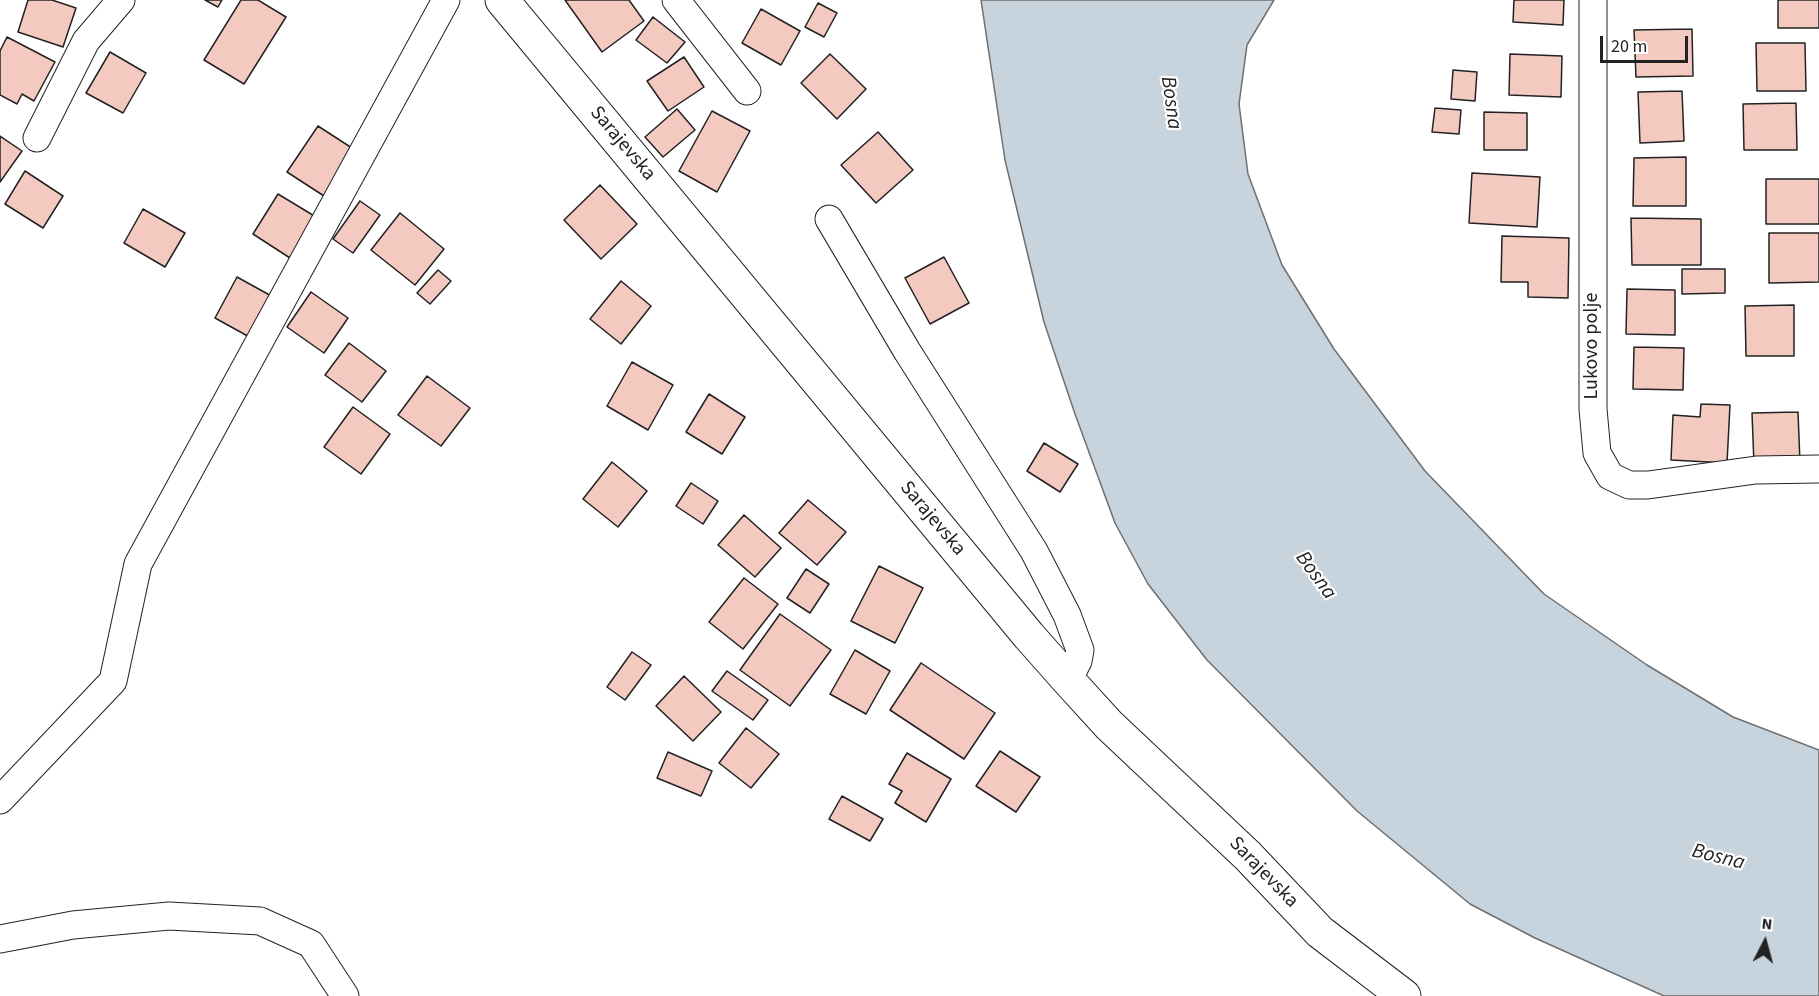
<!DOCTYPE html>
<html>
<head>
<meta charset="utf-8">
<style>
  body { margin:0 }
  #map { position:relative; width:1819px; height:996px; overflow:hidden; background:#fff; font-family:"Source Sans 3",sans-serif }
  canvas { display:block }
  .north { position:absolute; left:1735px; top:912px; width:60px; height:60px; -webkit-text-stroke:4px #fff; paint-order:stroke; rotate:6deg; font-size:16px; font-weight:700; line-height:24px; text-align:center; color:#222 }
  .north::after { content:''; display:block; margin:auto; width:21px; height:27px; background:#222; clip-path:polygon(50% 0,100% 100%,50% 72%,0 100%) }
  .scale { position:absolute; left:1600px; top:36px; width:88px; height:27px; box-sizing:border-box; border:3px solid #222; border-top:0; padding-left:8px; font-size:18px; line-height:21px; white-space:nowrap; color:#222; -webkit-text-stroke:4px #fff; paint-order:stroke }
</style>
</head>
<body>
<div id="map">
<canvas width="1819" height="996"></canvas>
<div class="north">N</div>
<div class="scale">20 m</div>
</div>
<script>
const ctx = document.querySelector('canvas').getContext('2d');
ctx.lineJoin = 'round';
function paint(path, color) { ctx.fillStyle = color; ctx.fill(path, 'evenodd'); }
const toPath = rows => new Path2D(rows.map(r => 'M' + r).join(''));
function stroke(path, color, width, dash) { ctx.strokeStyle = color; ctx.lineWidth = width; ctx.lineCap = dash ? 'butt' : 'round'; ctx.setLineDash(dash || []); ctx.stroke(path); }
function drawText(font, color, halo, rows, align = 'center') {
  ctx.font = font + ' "Source Sans 3",sans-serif'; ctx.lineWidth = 4.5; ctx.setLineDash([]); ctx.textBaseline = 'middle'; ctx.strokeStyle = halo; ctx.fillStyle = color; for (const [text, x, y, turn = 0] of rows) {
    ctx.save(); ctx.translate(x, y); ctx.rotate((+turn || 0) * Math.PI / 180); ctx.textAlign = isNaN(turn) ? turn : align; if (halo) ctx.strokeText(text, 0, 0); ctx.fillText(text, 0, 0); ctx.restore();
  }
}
const water = toPath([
  [981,0,1274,0,1247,45,1239,104,1248,174,1282,265,1334,349,1425,471,1544,594,1647,665,1733,717,1819,750,1819,996,1664,996,1535,938,1470,904,1357,811,1207,660,1148,584,1115,523,1075,414,1044,322,1005,160,981,0]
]);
paint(water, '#c7d3dd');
stroke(water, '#6f6f6f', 1.5);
const building = toPath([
  [28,0,52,0,76,8,63,47,18,32,28,0],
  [205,0,222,0,218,7,205,0],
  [241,0,258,0,286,17,244,84,204,60,241,0],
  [565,0,629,0,644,21,602,52,565,0],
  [1514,0,1564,0,1563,25,1513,22,1514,0],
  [1778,0,1819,0,1819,28,1778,28,1778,0],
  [818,3,837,13,824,37,805,27,818,3],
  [761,9,800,31,781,65,742,43,761,9],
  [653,17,685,42,667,63,636,40,653,17],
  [1692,29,1693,76,1636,77,1634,30,1692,29],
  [7,37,55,62,34,101,22,94,17,104,0,95,0,51,7,37],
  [1756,43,1805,43,1806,91,1757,91,1756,43],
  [110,52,146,73,123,113,86,93,110,52],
  [830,54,866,89,837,119,801,83,830,54],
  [1510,54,1562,56,1561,97,1509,95,1510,54],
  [684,57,704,87,668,111,647,81,684,57],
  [1453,70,1477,72,1475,101,1451,99,1453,70],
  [1682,91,1684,141,1640,143,1638,92,1682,91],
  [1796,103,1797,150,1744,150,1743,104,1796,103],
  [1435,108,1461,110,1459,134,1432,132,1435,108],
  [677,109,695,130,663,157,645,137,677,109],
  [712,111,750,131,717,192,679,171,712,111],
  [1484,112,1527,113,1527,150,1484,150,1484,112],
  [318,126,355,150,324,196,287,172,318,126],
  [878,132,913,170,876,203,841,165,878,132],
  [0,136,22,151,0,182,0,136],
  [1686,157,1686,206,1633,206,1634,158,1686,157],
  [25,171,63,196,43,228,5,204,25,171],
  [1472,173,1540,177,1537,227,1469,223,1472,173],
  [1766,179,1819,179,1819,224,1766,224,1766,179],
  [600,185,637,224,601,259,564,220,600,185],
  [278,194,316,217,290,258,253,234,278,194],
  [360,201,380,215,353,253,333,239,360,201],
  [143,209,185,233,165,267,124,243,143,209],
  [400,213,444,249,415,285,371,250,400,213],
  [1631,218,1701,219,1701,265,1632,265,1631,218],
  [1769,233,1819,233,1819,282,1769,283,1769,233],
  [1502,236,1569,238,1568,298,1528,297,1528,282,1501,282,1502,236],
  [944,257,969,303,930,324,905,278,944,257],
  [1682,269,1725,269,1725,293,1682,294,1682,269],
  [438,270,451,281,430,304,417,293,438,270],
  [237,277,275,298,253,339,215,318,237,277],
  [621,281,651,306,621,344,590,319,621,281],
  [1627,289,1675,290,1675,335,1626,334,1627,289],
  [311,292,348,318,324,353,287,327,311,292],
  [1794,305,1794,356,1746,356,1745,306,1794,305],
  [349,343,386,371,362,402,325,375,349,343],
  [1634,347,1684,348,1683,390,1633,389,1634,347],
  [632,362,673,385,648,430,607,406,632,362],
  [427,376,470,408,441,446,398,415,427,376],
  [709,394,745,417,722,454,686,432,709,394],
  [1701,404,1730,405,1727,463,1671,460,1673,415,1700,417,1701,404],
  [353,407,390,434,361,474,324,447,353,407],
  [1798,412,1800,463,1754,465,1752,413,1798,412],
  [1044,443,1078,464,1060,492,1027,471,1044,443],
  [612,462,647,491,618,527,583,499,612,462],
  [691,483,718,501,703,524,676,506,691,483],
  [808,500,846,532,817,565,779,533,808,500],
  [744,515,781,548,755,577,718,545,744,515],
  [879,566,923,588,895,643,851,621,879,566],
  [806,569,829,584,810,613,787,598,806,569],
  [744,578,778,604,743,649,709,622,744,578],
  [780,614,831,650,790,706,740,670,780,614],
  [855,650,890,671,866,714,830,694,855,650],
  [632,652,651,665,625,700,607,687,632,652],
  [921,663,995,713,964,759,890,710,921,663],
  [727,671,768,700,753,720,712,691,727,671],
  [684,676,721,712,693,741,656,706,684,676],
  [746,728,779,754,751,788,719,763,746,728],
  [1000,751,1040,777,1016,812,976,786,1000,751],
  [668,752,712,771,701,796,657,778,668,752],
  [907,753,951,779,926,822,895,803,902,791,889,784,907,753],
  [842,796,883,819,870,841,829,819,842,796]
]);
paint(building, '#f3c9c0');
stroke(building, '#222', 1.5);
const street = toPath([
  [676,0,747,91],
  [1593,0,1593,409,1597,453,1610,476,1629,485,1648,485,1756,470,1819,469],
  [37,138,86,41,121,0],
  [829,219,907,351,1034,551,1067,615,1080,650,1078,661,1068,680],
  [0,800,113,681,138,564,446,0],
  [0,939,73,925,169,916,260,921,311,944,345,996]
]);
const secondary = toPath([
  [502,0,1029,636,1068,680,1109,725,1248,856,1320,932,1404,996]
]);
stroke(street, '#222', 29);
stroke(secondary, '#222', 35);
stroke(street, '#fff', 27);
stroke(secondary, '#fff', 33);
drawText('20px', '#222', '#fff', [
  ["Sarajevska",622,144,50],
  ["Lukovo polje",1593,346,-90],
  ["Sarajevska",932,519,50],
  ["Sarajevska",1263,873,46]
]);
drawText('italic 21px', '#222', '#fff', [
  ["Bosna",1170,103,82],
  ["Bosna",1315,576,54],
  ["Bosna",1718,858,14]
]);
</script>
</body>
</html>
